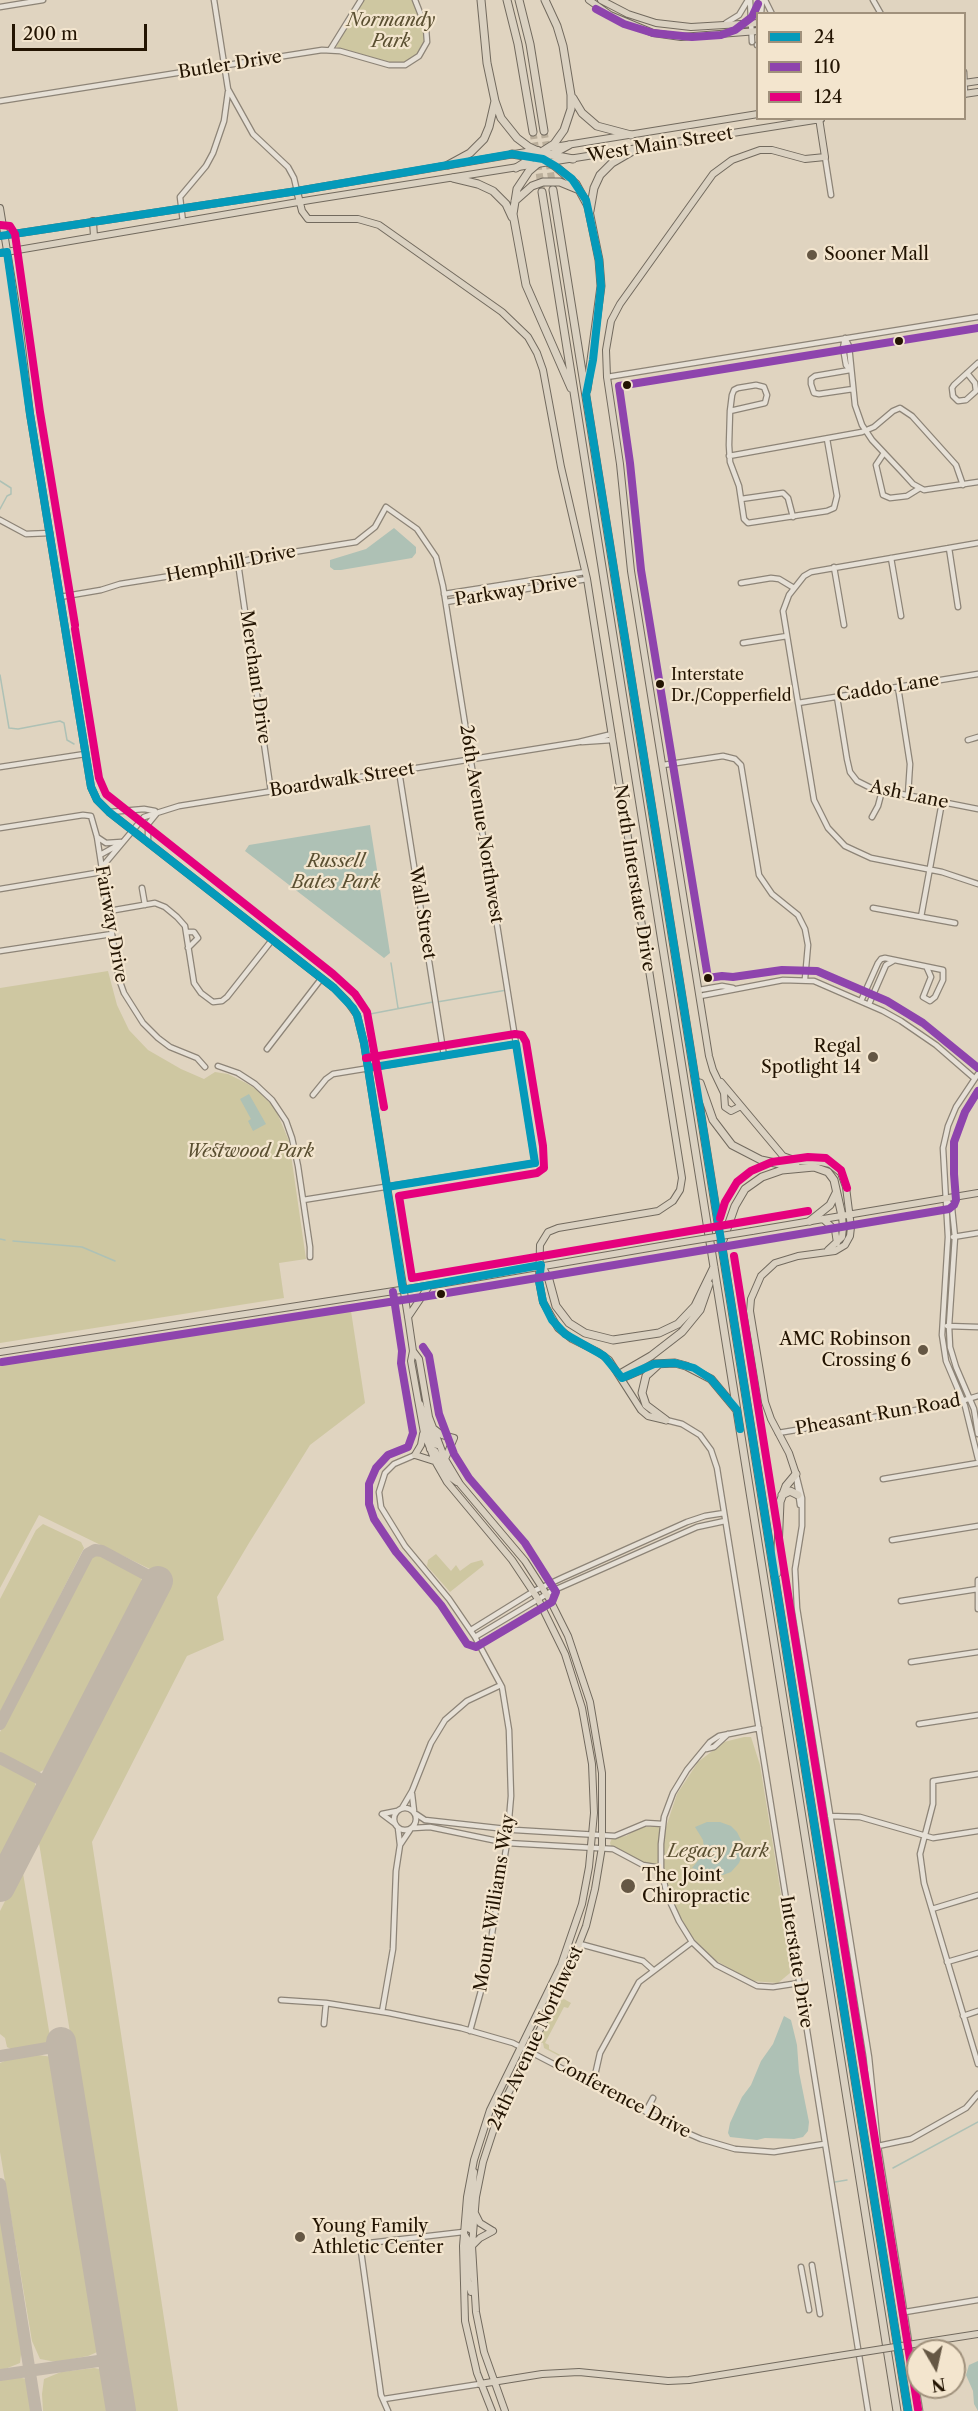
<!DOCTYPE html>
<html>
<head>
<meta charset="utf-8">
<style>
  body { margin:0 }
  #map { position:relative; width:978px; height:2411px; overflow:hidden; background:#e0d4c0; font-family:"Libre Caslon Text",serif }
  canvas { display:block }
  .legend { position:absolute; left:756px; top:12px; width:210px; height:108px; box-sizing:border-box; background:#f3e5ce; border:2px solid #a0917c; margin:0; padding:8px 10px; list-style:none; font-size:18px; color:#231402 }
  .legend li { display:flex; align-items:center; gap:12px; height:30px }
  .legend b { width:30px; border:2px solid #a0917c }
  .north { position:absolute; left:906px; top:2339px; width:60px; height:60px; box-sizing:border-box; background:#f3e5ce; border:2px solid #a0917c; border-radius:50%; rotate:171deg; font-size:16px; font-weight:700; line-height:24px; text-align:center; color:#231402 }
  .north::after { content:''; display:block; margin:auto; width:21px; height:27px; background:#655744; clip-path:polygon(50% 0,100% 100%,50% 72%,0 100%) }
  .scale { position:absolute; left:12px; top:24px; width:135px; height:27px; box-sizing:border-box; border:3px solid #231402; border-top:0; padding-left:8px; font-size:18px; line-height:21px; white-space:nowrap; color:#231402; -webkit-text-stroke:4px #f3e5ce; paint-order:stroke }
</style>
</head>
<body>
<div id="map">
<canvas width="978" height="2411"></canvas>
<ul class="legend">
<li><b style="height:8px;background:#049aba"></b>24</li>
<li><b style="height:8px;background:#8e44ad"></b>110</li>
<li><b style="height:8px;background:#e5007d"></b>124</li>
</ul>
<div class="north">N</div>
<div class="scale">200 m</div>
</div>
<script>
const ctx = document.querySelector('canvas').getContext('2d');
ctx.lineJoin = 'round';
function paint(path, color) { ctx.fillStyle = color; ctx.fill(path, 'evenodd'); }
const toPath = rows => new Path2D(rows.map(r => 'M' + r).join(''));
function stroke(path, color, width, dash) { ctx.strokeStyle = color; ctx.lineWidth = width; ctx.lineCap = dash ? 'butt' : 'round'; ctx.setLineDash(dash || []); ctx.stroke(path); }
function drawText(font, color, halo, rows, align = 'center') {
  ctx.font = font + ' "Libre Caslon Text",serif'; ctx.lineWidth = 4.5; ctx.setLineDash([]); ctx.textBaseline = 'middle'; ctx.strokeStyle = halo; ctx.fillStyle = color; for (const [text, x, y, turn = 0] of rows) {
    ctx.save(); ctx.translate(x, y); ctx.rotate((+turn || 0) * Math.PI / 180); ctx.textAlign = isNaN(turn) ? turn : align; if (halo) ctx.strokeText(text, 0, 0); ctx.fillText(text, 0, 0); ctx.restore();
  }
}
paint(toPath([
  [363,0,413,0,424,31,425,40,416,56,406,62,393,63,336,47],
  [108,971,117,1005,129,1030,148,1050,181,1069,204,1079,215,1072,228,1074,246,1083,256,1089,275,1108,289,1141,306,1259,279,1263,284,1298,0,1343,0,988],
  [351,1311,365,1403,310,1445,249,1543,217,1597,224,1640,187,1656,92,1842,178,2411,132,2411,38,1837,171,1577,153,1568,152,1570,39,1515,0,1588,0,1362,310,1313],
  [43,1524,81,1542,84,1548,0,1714,0,1599,36,1530],
  [96,1554,137,1573,141,1577,143,1587,51,1766,38,1773,0,1754,0,1732,89,1560],
  [436,1554,451,1571,456,1565,460,1571,471,1563,482,1560,484,1565,450,1592,427,1566,428,1560],
  [744,1737,751,1737,760,1765,784,1913,790,1973,778,1983,752,1981,715,1960,693,1938,685,1926,672,1900,664,1868,643,1863,611,1846,610,1843,612,1838,626,1836,641,1827,666,1827,677,1794,698,1762,724,1742],
  [0,1762,34,1780,37,1790,0,1865],
  [22,1867,51,2043,11,2049,7,2047,5,2038,0,2034,0,1911],
  [564,1999,571,2003,568,2008,564,2007,545,2043,549,2045,549,2049,566,2058,570,2056,567,2060,544,2048,543,2043,538,2042,558,2002],
  [38,2055,53,2057,102,2350,88,2356,56,2362,40,2359,32,2341,0,2152,0,2063,7,2060],
  [0,2206,22,2347,20,2363,0,2371],
  [94,2368,105,2370,112,2411,43,2411,42,2394,44,2379,61,2372],
  [18,2377,26,2379,30,2385,35,2411,0,2411,0,2380]
]), '#cec7a1');
paint(toPath([
  [394,528,416,547,416,553,412,558,341,570,334,570,330,567,330,560,366,549],
  [370,825,390,953,384,958,245,851,249,845],
  [249,1094,266,1124,253,1131,248,1121,251,1119,240,1099],
  [707,1822,720,1822,731,1826,737,1832,742,1842,743,1853,739,1863,731,1872,723,1875,705,1874,692,1868,701,1857,704,1848,703,1840,695,1827],
  [784,2016,791,2020,797,2045,799,2072,809,2122,808,2131,803,2137,794,2139,765,2138,757,2140,730,2137,728,2133,730,2123,742,2097,751,2085,761,2061,773,2044],
  [978,2361,978,2411,974,2404,973,2391,966,2375,969,2365]
]), '#aec1b5');
stroke(toPath([
  [0,481,11,488,11,494,7,496,0,509],
  [0,675,9,728,18,729,60,721,64,723,67,740,74,744],
  [391,963,398,1008],
  [437,1002,507,990],
  [370,1014,433,1002],
  [0,1239,5,1240],
  [13,1241,82,1247,115,1261],
  [893,2168,978,2122],
  [835,2182,847,2180]
]), '#aec1b5', 1.5);
stroke(toPath([
  [0,1724,88,1554,95,1550,102,1551,158,1581],
  [0,1758,53,1786],
  [0,2056,59,2046,62,2049],
  [0,2184,36,2411],
  [0,2375,112,2359]
]), '#c0b6a8', 12);
stroke(toPath([
  [0,1887,158,1581],
  [61,2042,121,2411]
]), '#c0b6a8', 30);
stroke(toPath([
  [544,131,553,188],
  [533,132,542,192]
]), '#baae9a', 7, [7, 3.5]);
const minor = toPath([
  [214,0,228,89,253,134,288,167,294,178,297,191],
  [750,0,752,42],
  [765,0,772,14],
  [873,0,881,14],
  [0,7,43,0],
  [761,14,762,0],
  [726,23,739,15,748,0],
  [757,45,758,45],
  [330,50,361,0],
  [964,72,965,94],
  [0,101,322,50,340,51,389,65,405,65,419,56,427,42,426,28,415,0],
  [825,157,831,195],
  [183,222,180,197,206,166,213,153,224,121,228,92],
  [845,338,849,346,855,405,862,425,872,440,903,473,913,484,924,490,978,482],
  [845,338,843,348,846,365,850,370],
  [850,370,815,376,811,379,811,384,814,393,819,394,853,389],
  [967,373,975,383,976,391,966,400,958,401,953,396,952,388,954,385,978,363],
  [607,377,978,317],
  [730,411,765,403,767,395,764,387,756,385,738,388,734,390,732,395,730,411,729,445,730,462,739,486,744,519,748,523,827,511,834,508,837,496,827,439],
  [884,453,876,465,883,495,890,498,907,496,920,488],
  [729,456,862,432,874,427,893,411,900,408,912,416,956,465,963,485],
  [741,499,783,493,788,498,793,517],
  [0,520,26,534,50,533],
  [978,543,811,572,804,576,789,595,783,611,814,800,828,828,845,846,871,858,942,872,978,884],
  [949,548,958,607],
  [891,558,901,616],
  [238,563,271,792],
  [834,567,844,625],
  [741,583,771,578,779,579,794,588],
  [444,594,585,572],
  [60,597,101,590,120,584,202,571,256,558,356,542,375,527,386,507,417,529,436,557,443,586,535,1163,303,1200],
  [446,602,587,579],
  [743,643,787,636],
  [898,687,910,764,908,795],
  [837,697,847,759,850,772,857,781,871,788,978,809],
  [798,703,978,674],
  [968,740,978,737],
  [582,742,612,740],
  [663,765,723,756,735,759,741,765,759,875,772,894,798,915,805,929,808,945,805,979],
  [0,767,85,754],
  [399,771,444,1056],
  [110,812,144,809,155,811],
  [872,817,878,806,882,791],
  [0,828,83,815,91,816,97,837,119,979,124,993,143,1023,158,1038,170,1047,197,1058,205,1067],
  [97,837,106,843,121,842],
  [148,843,148,824,157,813],
  [100,855,118,845],
  [102,867,144,817,179,806,579,742,612,734],
  [142,888,145,905],
  [0,889,102,872],
  [873,908,955,923],
  [109,911,155,903,165,907,177,917,185,926,194,983,201,993,213,1002,222,1001,227,997,272,940],
  [921,917,942,802],
  [186,932,194,932,198,938,188,948],
  [0,951,112,934],
  [699,990,722,986,733,988],
  [700,996,783,980,814,981,883,1011,901,1021,936,1045,974,1078],
  [861,1001,878,963,881,959,885,958,943,970,943,980,935,997,930,1001,923,997,931,977,927,968],
  [869,1004,886,965,893,961],
  [267,1049,321,979],
  [218,1066,238,1073,255,1084,272,1100,286,1121,292,1138,298,1166,310,1247,310,1257],
  [978,1074,956,1107,948,1126,943,1148,948,1237,942,1335,946,1361,965,1406,978,1459],
  [313,1095,326,1079,333,1074,516,1044],
  [946,1199,952,1208,955,1237,949,1326,950,1347,956,1367,974,1409,978,1434],
  [953,1237,978,1233],
  [947,1326,978,1327],
  [666,1420,682,1424,700,1435,711,1450,717,1468,868,2411],
  [778,1433,952,1404,978,1396],
  [415,1455,394,1464,385,1473,379,1492,381,1507,405,1546,449,1599,475,1637,502,1687,509,1730,511,1796,507,1843,485,1976,470,2031],
  [796,1474,802,1498,802,1526,795,1569,797,1608,869,2057,878,2146,920,2411],
  [796,1475,800,1505],
  [883,1479,978,1463],
  [892,1540,978,1526],
  [978,1580,978,1609],
  [901,1601,978,1589],
  [471,1630,534,1591,564,1577,687,1522,705,1516,724,1513],
  [475,1637,552,1591,697,1527,725,1521],
  [911,1662,978,1652],
  [919,1724,978,1715],
  [759,1728,719,1736,710,1742,687,1770,673,1793,664,1817,661,1844,661,1868,667,1895,679,1921,692,1942,716,1965,757,1986,773,1987,799,1983],
  [706,1749,714,1747,728,1734],
  [978,1774,933,1781,933,1804,920,1854,924,1883,978,2064],
  [412,1794,414,1811],
  '394 1819a11 11 0 1 1 22 0a11 11 0 1 1-22 0Z',
  [402,1808,412,1791,431,1743,445,1720,467,1701,501,1685],
  [416,1814,425,1820,515,1830,615,1836,646,1823,663,1824],
  [830,1816,860,1817,933,1838,978,1831],
  [394,1823,382,1814,397,1811],
  [398,1828,400,1845],
  [413,1828,430,1827,507,1843,613,1849,643,1865,661,1868],
  [932,1909,978,1895],
  [580,1944,643,1961,653,1970],
  [947,1962,978,1953],
  [281,2000,326,2003,389,2013,461,2028,513,2043,685,2132,701,2139,735,2149,774,2152,824,2144],
  [382,2012,393,1949,396,1871,400,1845,410,1830],
  [963,2016,978,2011],
  [324,2024,326,2003],
  [593,2084,600,2053,639,1982,692,1942],
  [646,2111,653,2098],
  [878,2146,911,2139,966,2108,978,2094],
  [812,2265,820,2314],
  [801,2267,809,2310],
  [905,2312,978,2300],
  [384,2399,480,2384],
  [388,2411,381,2395,360,2244,463,2232]
]);
const major = toPath([
  [589,0,610,15,653,33,681,37,758,31],
  [601,0,628,14,656,23,691,27,758,23],
  [964,83,978,81],
  [964,94,978,92],
  [548,148,758,114],
  [297,191,302,211,308,219,358,219,379,225,502,312,528,337,537,353,543,370,561,467,587,579,682,1178,680,1190,673,1201,658,1211,558,1228,548,1232,540,1245,539,1281,543,1302,558,1328,572,1339,598,1352,609,1360,641,1410,648,1416,665,1420],
  [0,208,20,330,30,414,91,787,97,800,109,812,334,988,347,1001,357,1015,364,1043,408,1317,413,1351,411,1361,424,1433,435,1461,447,1482,512,1560,538,1599,565,1654,582,1708,592,1764,594,1813,589,1867,582,1904,561,1965,490,2110,474,2160,467,2197,463,2246,465,2321,477,2373,492,2411],
  [93,221,94,237],
  [0,236,297,191,538,150],
  [0,253,310,200,821,119],
  [721,1082,783,1156,797,1161,821,1162,830,1164,841,1173,846,1187,851,1227,850,1236,845,1245,835,1251,798,1256,775,1263,761,1276,751,1299,750,1311,765,1402,771,1419,789,1453,796,1474],
  [741,1106,731,1111,725,1107,724,1093,713,1070,709,1056,631,571,620,464,607,377,606,350,611,321,620,304,713,174,732,160,760,150,772,150,805,159,825,157,819,118],
  [823,1219,835,1230,837,1243],
  [752,1231,978,1193],
  [828,1250,842,1237,843,1228,842,1216],
  [408,1317,429,1286],
  [413,1351,419,1359,429,1417,445,1459,460,1484,525,1561,550,1600,568,1636,590,1702,602,1773,602,1847,595,1889,586,1926,566,1977,500,2110,483,2162,476,2197,472,2246,476,2312,484,2352,505,2411],
  [0,1352,439,1284,678,1243],
  [420,1404,431,1439,433,1444,438,1445],
  [433,1428,442,1435,454,1438],
  [430,1449,435,1451,449,1476,457,1482],
  [415,1455,421,1445,423,1434],
  [415,1455,434,1461],
  [445,1459,454,1438],
  [475,2213,480,2223,493,2231],
  [473,2231,468,2228,474,2172],
  [463,2232,467,2239,468,2282,471,2292],
  [472,2246,480,2238,493,2231],
  [933,2341,978,2334],
  [480,2384,542,2374,579,2372,668,2381,689,2380,832,2357]
]);
const highway = toPath([
  [481,0,487,63,495,101,501,118,517,138,529,147,542,153,573,159],
  [507,0,518,44,533,132],
  [519,0,530,44,544,131],
  [573,98,582,113,597,126,631,135],
  [569,145,543,159,529,171,517,189,513,214,526,285,571,388],
  [512,154,543,159,555,166,576,184,588,206,599,260,601,286,587,390],
  [448,165,470,153,484,139,489,127,495,101],
  [516,168,554,144,564,130,571,109,571,95,563,46,557,26,545,0],
  [453,178,478,184,493,191,506,204,512,217],
  [553,190,908,2411],
  [542,192,897,2411],
  [515,201,532,186,543,182,560,182,577,189],
  [590,211,594,188,600,175,612,163,636,149],
  [700,1083,713,1120,732,1145,761,1160,780,1164,796,1163],
  [810,1221,830,1205,836,1193],
  [723,1240,735,1206,745,1189,762,1177,782,1170,814,1167,828,1172,834,1180,842,1216],
  [541,1265,549,1280,556,1306,569,1323,585,1333,613,1340,659,1333,678,1324,695,1306,714,1267],
  [658,1365,646,1376,642,1393,646,1405,666,1420],
  [620,1374,651,1356,682,1332,700,1310,709,1284],
  [624,1377,654,1364,675,1363,686,1366,711,1379,736,1409],
  [782,1495,790,1491,798,1495],
  [777,1573,780,1502,786,1486,796,1474]
]);
stroke(minor, '#8d8477', 7);
stroke(major, '#726a5e', 8);
stroke(highway, '#726a5e', 9);
stroke(minor, '#e6e0d6', 4.5);
stroke(major, '#dad1c1', 6);
stroke(highway, '#dad1c1', 7);
const majorBridge = toPath([
  [678,1243,752,1231],
  [832,2357,933,2341]
]);
stroke(majorBridge, '#726a5e', 8, []);
stroke(majorBridge, '#dad1c1', 6);
stroke(toPath([
  [0,236,297,191,512,154,543,159,555,166,572,179,586,200,599,260,601,286,593,360,586,395,908,2411],
  [0,253,7,252,30,414,91,787,97,800,109,812,334,988,353,1008,357,1015,364,1043,403,1290,541,1265,539,1281,543,1302,552,1320,565,1334,604,1356,622,1378,654,1364,675,1363,694,1368,711,1379,737,1410,740,1429],
  [368,1068,516,1044,535,1163,387,1187]
]), '#049aba', 8);
stroke(toPath([
  [596,9,624,24,653,33,692,37,721,35,735,30,752,17,758,4],
  [978,328,619,386,630,463,641,570,708,978,722,976,733,977,782,970,817,971,887,1001,923,1023,978,1068],
  [393,1292,402,1351,401,1363,413,1433,408,1447,388,1455,376,1468,369,1484,369,1504,374,1519,396,1552,441,1605,467,1644,476,1647,552,1602,556,1592,525,1543,469,1478,454,1454,439,1414,429,1356,423,1347],
  [2,1362,441,1294,949,1209,954,1205,956,1200,954,1174,954,1142,965,1112,978,1091]
]), '#8e44ad', 8);
stroke(toPath([
  [0,225,10,226,15,234,40,412,75,625],
  [75,629,99,778,106,794,333,974,355,994,367,1012,384,1107],
  [366,1058,515,1034,522,1035,526,1042,543,1146,544,1168,537,1173,399,1196,412,1278,808,1211],
  [720,1218,725,1202,737,1182,751,1171,772,1162,808,1157,826,1158,841,1170,847,1188],
  [734,1256,918,2409]
]), '#e5007d', 8);
for (const [x, y, r, color] of [
  [812,255,6,"#655744"],
  [899,341,5,"#231402"],
  [627,385,5,"#231402"],
  [660,684,5,"#231402"],
  [708,978,5,"#231402"],
  [873,1057,6,"#655744"],
  [441,1294,5,"#231402"],
  [923,1350,6,"#655744"],
  [628,1886,8,"#655744"],
  [300,2237,6,"#655744"]
]) { const dot = new Path2D(); dot.arc(x, y, r, 0, 2 * Math.PI); ctx.fillStyle = color; ctx.fill(dot); stroke(dot, '#f3e5ce', 2); }
drawText('16px', '#231402', '#f3e5ce', [
  ["Interstate",671,675],
  ["Dr./Copperfield",671,696]
], 'left');
drawText('italic 18px', '#5a4f31', '#f3e5ce', [
  ["Normandy",391,21],
  ["Park",391,42],
  ["Russell",336,862],
  ["Bates Park",336,883],
  ["Westwood Park",250,1152],
  ["Legacy Park",718,1852]
]);
drawText('18px', '#231402', '#f3e5ce', [
  ["Butler Drive",230,65,-9],
  ["West Main Street",660,145,-9],
  ["Hemphill Drive",231,564,-11],
  ["Parkway Drive",516,591,-9],
  ["Merchant Drive",255,677,82],
  ["Caddo Lane",888,688,-9],
  ["Boardwalk Street",342,780,-9],
  ["Ash Lane",909,795,12],
  ["26th Avenue Northwest",481,824,81],
  ["North Interstate Drive",634,878,81],
  ["Wall Street",422,913,81],
  ["Fairway Drive",111,924,80],
  ["Pheasant Run Road",878,1415,-10],
  ["Mount Williams Way",495,1903,-81],
  ["Interstate Drive",796,1962,81],
  ["24th Avenue Northwest",536,2038,-65],
  ["Conference Drive",622,2098,28]
]);
drawText('18px', '#231402', '#f3e5ce', [
  ["Sooner Mall",824,255],
  ["Regal",861,1047,"right"],
  ["Spotlight 14",861,1068,"right"],
  ["AMC Robinson",911,1340,"right"],
  ["Crossing 6",911,1361,"right"],
  ["The Joint",642,1876],
  ["Chiropractic",642,1897],
  ["Young Family",312,2227],
  ["Athletic Center",312,2248]
], 'left');
</script>
</body>
</html>
